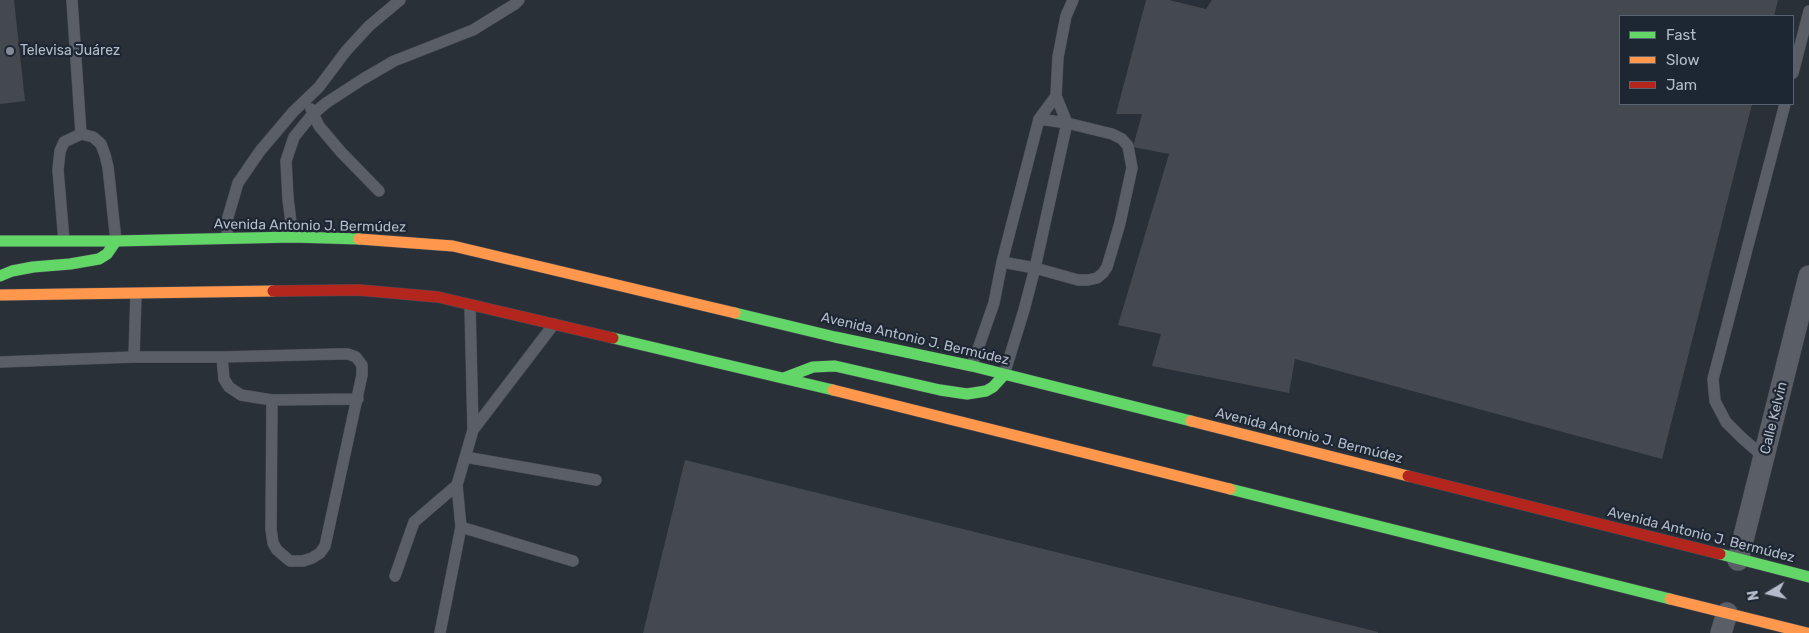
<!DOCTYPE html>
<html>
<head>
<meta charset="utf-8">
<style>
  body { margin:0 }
  #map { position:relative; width:1809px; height:633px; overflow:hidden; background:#2a3038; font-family:Rubik,sans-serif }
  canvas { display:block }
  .legend { position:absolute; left:1619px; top:15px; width:175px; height:90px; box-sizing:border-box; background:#1d2633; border:1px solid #59626f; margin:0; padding:6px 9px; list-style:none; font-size:15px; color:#b4bcc9 }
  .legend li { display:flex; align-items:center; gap:10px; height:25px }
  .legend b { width:25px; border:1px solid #59626f }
  .north { position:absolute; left:1744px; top:568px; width:50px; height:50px; -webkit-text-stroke:4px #1d2633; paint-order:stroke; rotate:261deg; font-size:14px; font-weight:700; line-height:20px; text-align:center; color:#b4bcc9 }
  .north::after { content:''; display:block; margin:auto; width:18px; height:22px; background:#b4bcc9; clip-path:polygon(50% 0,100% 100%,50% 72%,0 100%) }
</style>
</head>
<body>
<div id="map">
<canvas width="1809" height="633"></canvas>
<ul class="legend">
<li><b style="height:6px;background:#63d668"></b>Fast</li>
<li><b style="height:6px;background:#ff974d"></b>Slow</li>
<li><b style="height:6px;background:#b3261e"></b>Jam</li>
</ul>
<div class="north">N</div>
</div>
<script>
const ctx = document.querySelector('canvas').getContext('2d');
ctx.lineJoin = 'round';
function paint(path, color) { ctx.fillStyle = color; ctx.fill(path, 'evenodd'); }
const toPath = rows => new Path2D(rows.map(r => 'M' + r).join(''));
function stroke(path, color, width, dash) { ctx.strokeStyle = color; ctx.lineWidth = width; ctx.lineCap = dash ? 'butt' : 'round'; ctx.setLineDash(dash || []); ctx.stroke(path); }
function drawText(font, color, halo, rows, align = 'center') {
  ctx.font = font + ' Rubik,sans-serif'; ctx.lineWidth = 4.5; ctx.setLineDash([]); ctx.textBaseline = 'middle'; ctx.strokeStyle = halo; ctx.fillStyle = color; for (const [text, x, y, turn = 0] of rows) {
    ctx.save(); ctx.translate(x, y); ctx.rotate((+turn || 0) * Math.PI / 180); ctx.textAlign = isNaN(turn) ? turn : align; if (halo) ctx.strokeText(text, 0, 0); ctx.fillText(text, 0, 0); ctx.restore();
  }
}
paint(toPath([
  [0,0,14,0,25,101,0,104],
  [1146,0,1169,0,1206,9,1212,0,1778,0,1774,16,1620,16,1620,104,1752,104,1662,459,1295,359,1289,393,1152,366,1161,334,1118,325,1169,154,1133,147,1142,114,1116,114],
  [685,460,1378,632,1378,633,643,633]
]), '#444950');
const lane = toPath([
  [72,0,81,134],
  [1793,73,1809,11],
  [311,109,319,126,341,152,379,191],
  [293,237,288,199,286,161,294,137,312,115,326,103,363,79,394,61,473,30,515,4,519,0],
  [227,238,228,217,238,183,260,151,293,112,319,87,346,51,369,26,400,0],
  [64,241,58,170,60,151,64,142,81,134,93,137,101,144,105,155,108,167,116,241],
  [1002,262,1035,268,1078,280,1088,280,1097,278,1103,273,1107,267,1120,223,1132,168,1128,146,1122,139,1112,134,1067,123,1039,119],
  [134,357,222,357,338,354,348,354,356,357,362,365,362,375,325,546,320,553,312,558,303,561,290,561,277,550,273,543,271,529,272,400],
  [222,357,224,379,229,387,241,395,272,400,358,399],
  [0,362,134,357,136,294],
  [972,366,994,303,1002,262,1039,119,1056,96],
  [1004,375,1024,310,1035,268,1067,123,1056,96,1058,57,1066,16,1073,0],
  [473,430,554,324],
  [465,457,596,480],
  [1765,458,1742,438,1726,422,1715,401,1713,379,1785,104],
  [461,527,573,561],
  [395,576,414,522,457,485],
  [440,633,461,527,457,485,473,430,470,305]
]);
const street = toPath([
  [1738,560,1809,276],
  [1721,633,1727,613]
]);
const fast = toPath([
  [0,241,116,241,293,237,359,239],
  [0,276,12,271,33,267,70,264,99,259,107,254,116,241],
  [735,313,835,337,972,366,1191,421],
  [613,338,833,390],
  [784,378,813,367,835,366,940,390,967,394,986,391,993,387,1004,375],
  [1230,489,1670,599],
  [1720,554,1809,577]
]);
const slow = toPath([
  [359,239,453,246,735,313],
  [0,295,273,291],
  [833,390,1230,489],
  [1191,421,1408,476],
  [1670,599,1807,633]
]);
const jam = toPath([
  [273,291,359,290,438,297,613,338],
  [1408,476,1720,554]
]);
stroke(lane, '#484c53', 12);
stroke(street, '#484c53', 22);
stroke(fast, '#484c55', 12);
stroke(slow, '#484c55', 12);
stroke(jam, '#484c55', 12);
stroke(lane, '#5a5e66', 11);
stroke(street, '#5a5e66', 21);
stroke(fast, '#63d668', 11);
stroke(slow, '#ff974d', 11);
stroke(jam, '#b3261e', 11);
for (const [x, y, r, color] of [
  [10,51,5,"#848b96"]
]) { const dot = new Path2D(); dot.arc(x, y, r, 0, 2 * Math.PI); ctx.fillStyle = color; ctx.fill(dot); stroke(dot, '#1d2633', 2); }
drawText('14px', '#b4bcc9', '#1d2633', [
  ["Televisa Juárez",20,51]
], 'left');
drawText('14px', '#b4bcc9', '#1d2633', [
  ["Avenida Antonio J. Bermúdez",310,226,1],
  ["Avenida Antonio J. Bermúdez",915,339,13],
  ["Calle Kelvin",1774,418,-76],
  ["Avenida Antonio J. Bermúdez",1309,436,14],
  ["Avenida Antonio J. Bermúdez",1701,535,14]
]);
</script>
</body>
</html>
